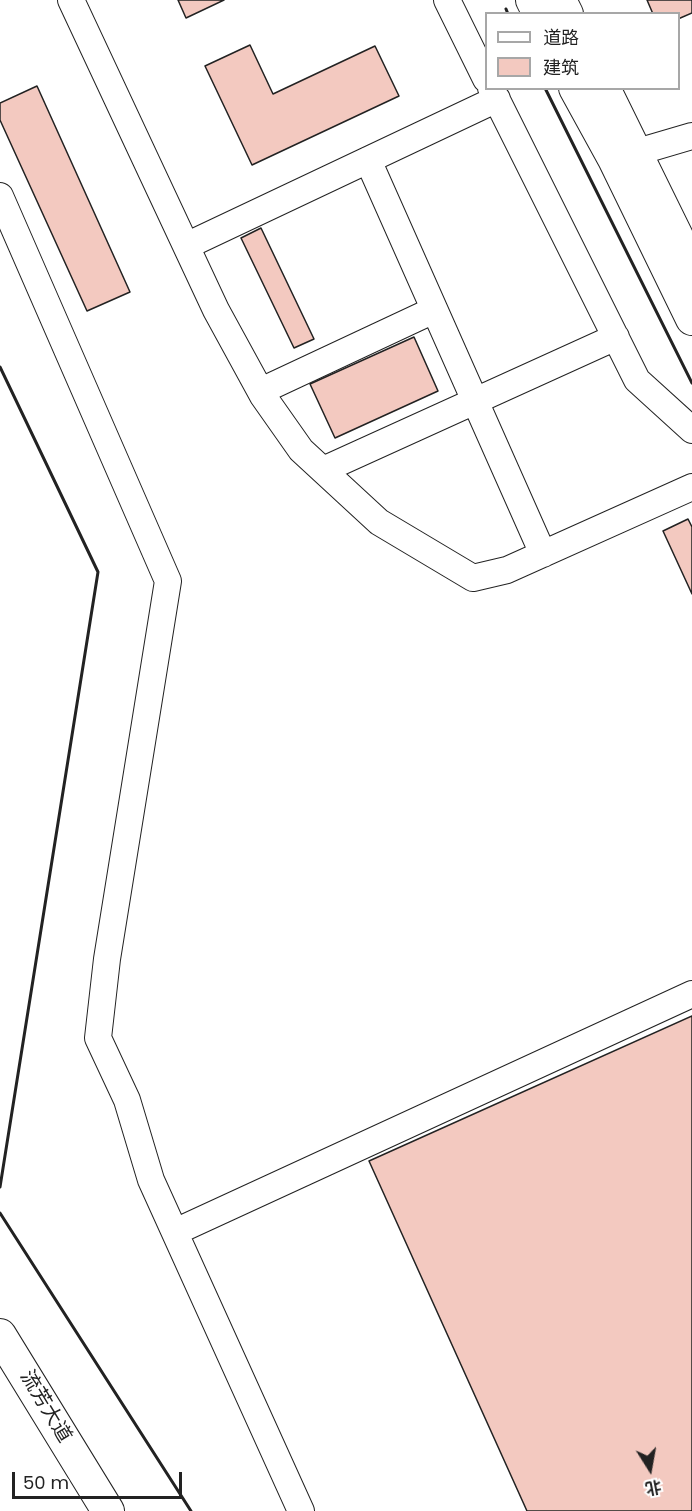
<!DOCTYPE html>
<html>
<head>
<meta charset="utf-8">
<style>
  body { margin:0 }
  #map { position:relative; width:692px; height:1511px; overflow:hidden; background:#fff; font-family:Poppins,"Noto Sans SC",sans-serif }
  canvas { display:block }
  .legend { position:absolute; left:485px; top:12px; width:195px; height:78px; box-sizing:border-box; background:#fff; border:2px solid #a7a7a7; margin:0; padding:8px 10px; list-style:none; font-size:18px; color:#222 }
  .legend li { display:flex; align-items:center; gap:12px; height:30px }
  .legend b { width:30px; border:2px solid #a7a7a7 }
  .north { position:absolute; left:620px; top:1439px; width:60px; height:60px; -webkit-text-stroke:4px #fff; paint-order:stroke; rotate:169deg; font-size:16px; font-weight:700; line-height:24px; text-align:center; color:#222 }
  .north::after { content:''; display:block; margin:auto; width:21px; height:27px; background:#222; clip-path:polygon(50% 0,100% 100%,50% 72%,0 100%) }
  .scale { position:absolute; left:12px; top:1472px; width:170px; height:27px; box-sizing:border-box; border:3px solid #222; border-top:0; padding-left:8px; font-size:18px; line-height:21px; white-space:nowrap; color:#222; -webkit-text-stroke:4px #fff; paint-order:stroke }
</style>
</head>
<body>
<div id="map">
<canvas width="692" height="1511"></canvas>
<ul class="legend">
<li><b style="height:8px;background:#fff"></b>道路</li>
<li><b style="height:16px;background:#f3c9c0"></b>建筑</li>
</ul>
<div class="north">北</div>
<div class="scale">50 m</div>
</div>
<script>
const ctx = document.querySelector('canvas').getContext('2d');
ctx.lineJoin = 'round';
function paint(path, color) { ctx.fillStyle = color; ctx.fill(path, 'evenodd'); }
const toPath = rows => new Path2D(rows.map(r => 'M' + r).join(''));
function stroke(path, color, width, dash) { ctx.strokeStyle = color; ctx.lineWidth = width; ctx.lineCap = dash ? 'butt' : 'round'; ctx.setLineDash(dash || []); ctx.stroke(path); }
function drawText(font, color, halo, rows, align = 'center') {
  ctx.font = font + ' Poppins,"Noto Sans SC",sans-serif'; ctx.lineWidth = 4.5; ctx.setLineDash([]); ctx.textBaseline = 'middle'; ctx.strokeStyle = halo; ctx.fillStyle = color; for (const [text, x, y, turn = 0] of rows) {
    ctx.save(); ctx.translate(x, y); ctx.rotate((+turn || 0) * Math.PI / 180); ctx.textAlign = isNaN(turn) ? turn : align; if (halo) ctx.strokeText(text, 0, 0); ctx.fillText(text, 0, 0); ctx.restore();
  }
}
const building = toPath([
  [178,0,224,0,186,18,178,0],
  [647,0,692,0,692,13,678,19,678,14,653,14,647,0],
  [250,45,273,94,375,46,399,96,252,165,205,66,250,45],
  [37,86,130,292,87,311,0,120,0,103,37,86],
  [261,228,314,339,294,348,241,238,261,228],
  [414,337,438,391,335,438,310,384,414,337],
  [688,519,692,527,692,594,663,531,688,519],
  [692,1016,692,1511,527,1511,369,1161,692,1016]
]);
paint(building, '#f3c9c0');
stroke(building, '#222', 1.5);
const minor = toPath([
  [71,0,216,310,263,396,301,450,379,522,473,578,507,570,692,487],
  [447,0,486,79],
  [491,88,637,380,692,430],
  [617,158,692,136],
  [368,160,543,554],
  [0,196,168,581,107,959,98,1038,127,1100,151,1180,301,1511],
  [186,246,497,99],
  [261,391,434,310],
  [323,470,616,337],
  [175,1232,692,994]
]);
const major = toPath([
  [532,0,539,14],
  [560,0,567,14],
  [575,88,614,159,692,319],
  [604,88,692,267],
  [0,1335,108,1511]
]);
stroke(minor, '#222', 28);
stroke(major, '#222', 34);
stroke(minor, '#fff', 26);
stroke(major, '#fff', 32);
stroke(toPath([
  [506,9,508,14],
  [545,88,692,383],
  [0,367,98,572,0,1187],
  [0,1213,191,1511]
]), '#222', 3);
drawText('20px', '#222', '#fff', [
  ["流芳大道",45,1407,59]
]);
</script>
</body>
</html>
